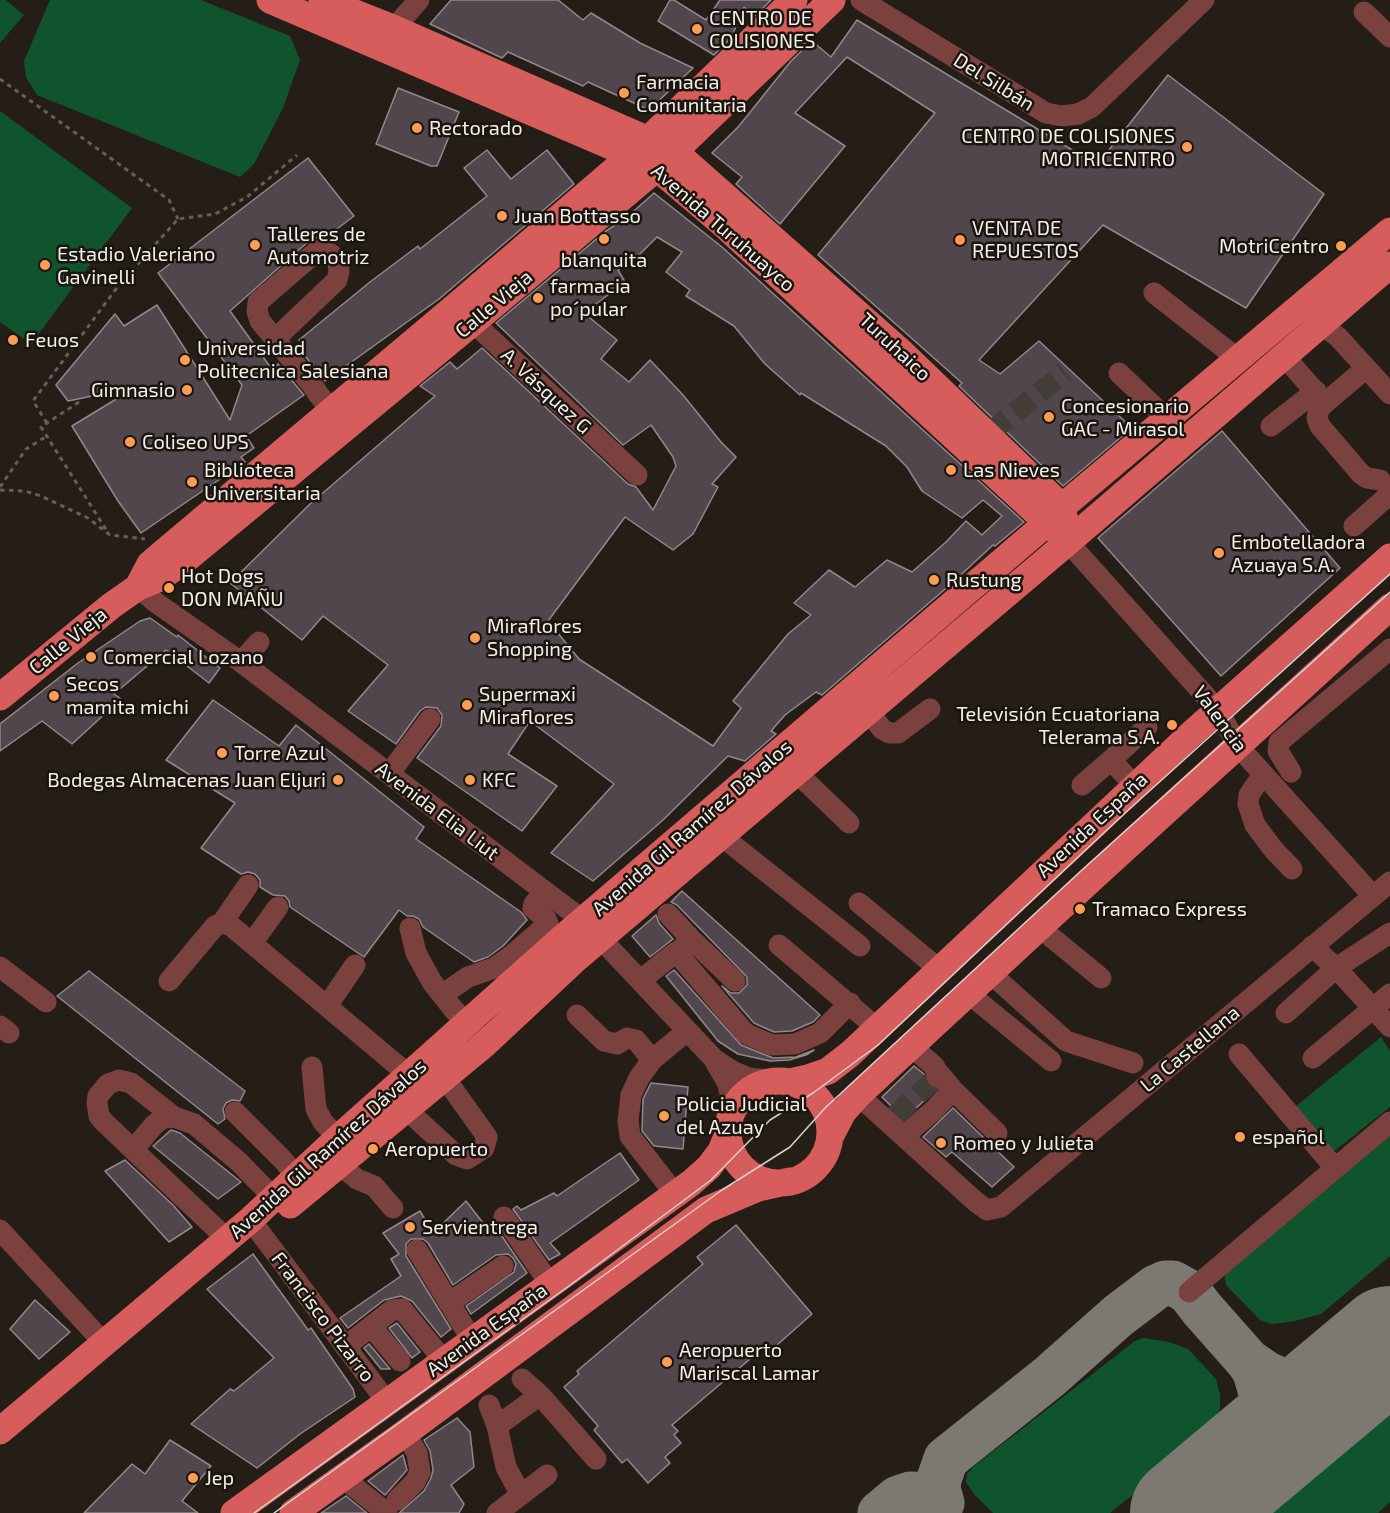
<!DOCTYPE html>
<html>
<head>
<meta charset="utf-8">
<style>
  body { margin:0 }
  canvas { display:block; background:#241e17 }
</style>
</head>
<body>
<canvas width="1390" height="1513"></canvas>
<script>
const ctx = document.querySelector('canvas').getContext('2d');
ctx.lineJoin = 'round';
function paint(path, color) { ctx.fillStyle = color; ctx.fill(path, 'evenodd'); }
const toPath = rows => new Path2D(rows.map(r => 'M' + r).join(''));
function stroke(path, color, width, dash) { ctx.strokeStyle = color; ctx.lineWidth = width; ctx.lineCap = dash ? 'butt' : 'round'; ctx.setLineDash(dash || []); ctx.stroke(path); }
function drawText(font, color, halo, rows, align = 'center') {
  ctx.font = font + ' "Exo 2",sans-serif'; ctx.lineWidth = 5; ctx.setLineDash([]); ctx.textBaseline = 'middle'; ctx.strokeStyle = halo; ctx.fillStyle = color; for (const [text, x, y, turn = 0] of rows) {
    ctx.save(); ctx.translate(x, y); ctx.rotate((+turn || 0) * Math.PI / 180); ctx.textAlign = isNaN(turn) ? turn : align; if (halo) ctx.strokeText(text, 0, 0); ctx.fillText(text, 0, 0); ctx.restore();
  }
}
paint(toPath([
  [0,0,6,0,24,15,0,43],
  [50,0,201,0,290,36,300,60,283,108,254,164,240,177,37,95,26,77,24,61],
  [0,111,132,208,31,344,0,322],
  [1381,1037,1390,1051,1390,1107,1333,1152,1295,1107],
  [1390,1129,1390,1256,1321,1314,1295,1321,1272,1324,1260,1320,1226,1285,1224,1272],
  [1143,1338,1169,1342,1188,1349,1216,1379,1220,1395,1220,1409,1212,1431,1110,1513,993,1513,974,1494,966,1482,967,1474,973,1467,1135,1341],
  [1390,1409,1390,1502,1378,1513,1265,1513]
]), '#0f542c');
stroke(toPath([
  [1248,1361,1267,1374,1286,1382,1308,1384,1328,1382,1344,1376,1370,1360],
  [880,1513,898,1498,910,1494,930,1495,942,1503,938,1489,939,1479,946,1459,1049,1377,1119,1315,1156,1287,1165,1283,1173,1283,1189,1292,1202,1309,1248,1361,1255,1372,1261,1393,1262,1421,1257,1437,1248,1455,1221,1485]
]), '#7c7872', 45);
stroke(toPath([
  [1186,1513,1390,1342]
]), '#7c7872', 112);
const building = toPath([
  [451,0,558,0,583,20,591,13,640,43,693,68,649,110,588,82,583,86,508,52,502,58,430,24,451,0],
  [670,0,674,0,706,20,720,0,771,0,755,16,744,7,732,36,733,36,714,55,658,21,670,0],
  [857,20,1097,165,1168,75,1324,194,1246,308,1103,225,979,360,1000,374,1039,341,1132,428,1063,486,959,386,962,383,818,255,935,113,847,57,795,113,845,146,780,224,736,184,742,177,712,153,739,126,791,61,812,41,831,57,857,20],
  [398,88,459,112,437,166,431,166,376,144,398,88],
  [487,150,511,179,547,150,574,184,439,299,325,381,301,351,305,348,299,340,370,282,418,246,420,249,487,196,464,168,487,150],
  [308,158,354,216,325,238,315,238,309,241,230,311,271,368,278,364,304,395,246,436,254,448,241,457,245,462,141,533,118,501,72,426,136,387,68,401,56,385,115,314,124,326,157,305,230,420,242,385,158,273,308,158],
  [654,193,722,247,1024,522,995,546,993,545,951,584,822,695,816,692,785,715,771,731,776,734,745,761,728,756,663,820,593,881,551,853,614,784,530,721,508,754,557,786,522,831,417,758,441,726,442,715,437,708,426,707,420,711,396,744,348,711,388,665,323,616,302,640,230,583,309,505,435,396,420,386,450,362,457,369,482,348,628,484,636,487,653,510,676,466,673,457,651,425,623,445,496,323,606,231,626,218,654,193],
  [657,237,682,252,666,272,690,290,686,296,734,326,765,364,800,395,801,393,886,446,907,467,922,491,962,518,983,500,1002,516,982,535,966,521,946,542,912,572,887,560,855,587,829,570,794,603,811,615,788,634,733,701,741,708,713,746,579,659,548,621,625,517,673,550,693,534,718,487,712,484,736,457,721,442,683,395,650,360,629,382,601,359,617,340,584,313,625,282,618,270,639,255,657,237],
  [1222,431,1340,568,1221,676,1098,538,1222,431],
  [150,618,177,637,178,635,220,668,209,683,166,650,114,694,121,699,72,744,42,721,0,751,0,724,78,663,140,621,150,618],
  [213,700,279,746,296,725,424,827,416,839,521,912,527,920,503,946,488,957,474,962,423,927,419,919,413,916,407,916,399,910,364,957,290,907,289,901,285,896,273,895,260,887,260,880,255,874,248,872,241,874,201,848,235,803,166,760,213,700],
  [682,891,820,1015,813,1022,792,1031,774,1032,754,1023,722,986,731,993,739,993,747,985,747,977,677,905,671,902,682,891],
  [656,915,659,923,673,939,650,957,632,936,656,915],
  [674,970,741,1045,773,1058,796,1057,814,1050,806,1055,789,1060,770,1061,738,1054,718,1041,666,976,674,970],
  [89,971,245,1091,240,1101,232,1100,226,1103,223,1109,225,1119,218,1124,57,996,89,971],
  [914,1066,924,1074,926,1084,936,1090,904,1119,882,1097,914,1066],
  [651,1083,688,1087,683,1149,654,1146,642,1131,643,1099,651,1083],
  [953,1108,1014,1167,992,1187,952,1152,946,1157,923,1137,953,1108],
  [171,1130,180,1133,241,1182,218,1199,153,1146,171,1130],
  [620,1153,639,1180,550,1243,560,1254,549,1260,513,1209,517,1206,521,1210,554,1193,557,1196,620,1153],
  [125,1160,173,1205,192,1227,169,1242,105,1171,125,1160],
  [466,1201,487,1228,493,1223,527,1273,471,1314,466,1306,514,1272,516,1264,513,1258,508,1254,496,1255,453,1285,428,1243,423,1239,411,1239,406,1244,406,1256,451,1329,441,1337,412,1301,401,1296,384,1300,348,1328,340,1318,401,1276,391,1259,399,1254,383,1233,420,1211,433,1233,466,1201],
  [736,1225,812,1314,768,1353,763,1348,672,1425,678,1431,674,1435,681,1443,665,1457,670,1463,648,1483,627,1459,622,1463,594,1430,598,1426,564,1387,579,1374,577,1371,703,1264,697,1257,736,1225],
  [253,1254,308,1330,311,1328,353,1389,355,1397,300,1434,257,1468,191,1424,230,1389,234,1391,274,1358,207,1289,253,1254],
  [35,1300,70,1332,39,1359,10,1329,35,1300],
  [397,1323,420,1352,412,1358,389,1328,397,1323],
  [369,1344,390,1369,381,1369,364,1348,369,1344],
  [457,1418,470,1432,474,1467,451,1485,464,1504,459,1513,399,1513,424,1491,431,1478,433,1470,430,1451,424,1440,457,1418],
  [170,1440,211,1466,182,1501,198,1513,84,1513,132,1464,145,1474,170,1440],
  [403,1455,407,1470,385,1495,368,1481,403,1455],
  [346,1496,367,1513,321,1513,346,1496]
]);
paint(building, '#50464b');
stroke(building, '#93878c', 1.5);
stroke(toPath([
  [991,432,1065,372],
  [895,1116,937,1077]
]), '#433d37', 21, [21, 10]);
stroke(toPath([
  [0,79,169,200,178,219],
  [79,402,41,427,107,531],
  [47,423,33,401,119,285,178,219,215,214,247,197,297,155],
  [0,487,26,449,47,436],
  [0,490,25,491,41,496,88,518,110,535,145,539]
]), '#645f59', 3, [4.5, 4.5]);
stroke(toPath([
  [861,0,1046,113,1062,116,1078,114,1092,107,1204,0],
  [1364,12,1390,37],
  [385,38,419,0],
  [1154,293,1238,359],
  [463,313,637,475],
  [1321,324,1338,337,1390,394],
  [275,339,337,280,339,271,338,263,332,255,324,250,317,251,258,302,257,311,260,321,275,339,315,389,318,394,331,409],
  [1284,356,1325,403,1365,369],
  [1119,373,1167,419],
  [1325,403,1319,409,1317,418,1320,426,1361,474,1367,478,1380,480],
  [1271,426,1316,391],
  [1354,526,1390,494],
  [1068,542,1218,710,1238,746,1373,896],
  [138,587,155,602,241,662,584,921,714,1059,734,1072,749,1078,775,1081],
  [241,662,259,642],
  [868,711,882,729,889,733,898,733,930,709],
  [796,772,849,823],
  [1291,772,1278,751,1279,742,1390,649],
  [389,774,430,719],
  [1263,774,1249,795,1248,804,1255,825,1273,849,1292,869],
  [1082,785,1111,760],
  [1135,786,1111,760,1147,727],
  [722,834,734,846,860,946],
  [859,903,939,969],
  [668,914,692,940,682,948],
  [222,923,248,885],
  [1039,927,1101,978],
  [410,928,416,953,432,982,454,1010,477,1034],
  [692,940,735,981],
  [252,943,278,907],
  [779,945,877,1028],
  [1312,946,1336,968,1390,1027],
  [511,956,548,924,546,919,533,908,534,904,544,892],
  [0,967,46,1002],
  [990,973,1066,1041,1133,1063],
  [641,980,676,952,746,1034,772,1045,795,1044,820,1033,850,1003],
  [169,981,215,926,222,923,230,925,410,1076],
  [968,993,1051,1061],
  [442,995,468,977,494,968,511,956,527,970],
  [327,1006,355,965],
  [1286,1013,1336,968,1390,933],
  [577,1015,604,1041,617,1044,627,1038,636,1040,652,1060],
  [0,1026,9,1033],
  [911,1046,934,1066,937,1071,937,1077],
  [1239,1054,1335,1168],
  [1313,1058,1390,994],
  [716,1063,728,1084,731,1099,730,1120],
  [312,1067,316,1109,323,1122,338,1138],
  [953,1090,997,1133],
  [858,1095,976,1202,987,1210,1001,1207,1390,882],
  [396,1100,456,1155,467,1159,484,1148,487,1137,445,1078],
  [235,1112,282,1159,306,1187],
  [174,1117,131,1083,119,1080,108,1084,98,1096,97,1103,99,1116,104,1122,227,1239],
  [904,1136,934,1110,953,1090,937,1071],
  [133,1150,154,1125,163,1118,174,1117,194,1124,239,1162,273,1197],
  [329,1156,357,1179,374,1186,393,1208],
  [675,1194,630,1136,628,1121,631,1095,639,1078,652,1060,687,1031],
  [504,1217,550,1284],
  [250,1219,387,1402],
  [0,1230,104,1343],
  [417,1250,472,1340],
  [1189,1292,1390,1122],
  [449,1303,503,1266],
  [371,1326,400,1361],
  [345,1347,392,1310,402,1309,444,1361],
  [522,1379,540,1395,596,1459],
  [489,1405,497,1426,506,1467,521,1495],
  [497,1426,540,1395],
  [343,1478,387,1513],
  [397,1500,415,1482,420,1472,417,1453,405,1433],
  [497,1513,547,1475]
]), '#7b413f', 21);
stroke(toPath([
  [270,0,632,155,657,168,724,225,1061,535],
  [322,0,393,28,674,151,900,351,1062,507,1066,526],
  [140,583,150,564,170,547,456,306,632,155,794,0],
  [0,697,111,606,138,587,160,578,185,560,472,323,657,168,832,0],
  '728 1132a51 51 0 1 1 102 0a51 51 0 1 1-102 0Z',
  [790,1082,808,1078,828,1071,850,1054,1190,735,1390,557],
  [830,1137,843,1112,858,1095,1099,872,1390,607],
  [290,1205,486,1043,577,958,1068,542,1390,265],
  [0,1431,249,1221,338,1138,561,939,1048,522,1062,507,1390,231],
  [234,1513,691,1183,709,1167,721,1151,728,1134],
  [293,1513,405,1433,706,1210,758,1188,790,1181]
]), '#d75d5c', 27);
stroke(toPath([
  [254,1513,573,1283,711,1180,770,1120,813,1093,878,1045,1125,813,1390,574],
  [274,1513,722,1190,790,1147,825,1108,1082,870,1390,592]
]), '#d5d2cd', 1.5);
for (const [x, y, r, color] of [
  [697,29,6,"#fd9d55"],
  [624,93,6,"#fd9d55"],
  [417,128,6,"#fd9d55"],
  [1187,147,6,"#fd9d55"],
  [502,216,6,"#fd9d55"],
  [604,239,6,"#fd9d55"],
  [960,240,6,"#fd9d55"],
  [255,245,6,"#fd9d55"],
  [1341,246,6,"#fd9d55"],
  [45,265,6,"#fd9d55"],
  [538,298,6,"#fd9d55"],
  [13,340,6,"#fd9d55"],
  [185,360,6,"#fd9d55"],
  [187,390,6,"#fd9d55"],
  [1049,417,6,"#fd9d55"],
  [130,442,6,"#fd9d55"],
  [951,470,6,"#fd9d55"],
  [192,482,6,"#fd9d55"],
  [1219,553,6,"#fd9d55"],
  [934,580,6,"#fd9d55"],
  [169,588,6,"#fd9d55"],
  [475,638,6,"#fd9d55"],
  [91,657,6,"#fd9d55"],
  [54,696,6,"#fd9d55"],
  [467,705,6,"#fd9d55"],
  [1172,725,6,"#fd9d55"],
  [222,753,6,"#fd9d55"],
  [338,780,6,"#fd9d55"],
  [470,780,6,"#fd9d55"],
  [1080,909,6,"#fd9d55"],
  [664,1116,6,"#fd9d55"],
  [1240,1137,6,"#fd9d55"],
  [941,1143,6,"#fd9d55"],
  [373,1149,6,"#fd9d55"],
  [410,1227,6,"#fd9d55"],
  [667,1362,6,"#fd9d55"],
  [193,1478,6,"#fd9d55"]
]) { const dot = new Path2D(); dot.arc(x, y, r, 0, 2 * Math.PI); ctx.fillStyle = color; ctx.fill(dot); stroke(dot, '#1a150e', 2); }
drawText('20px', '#f2efea', '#1a150e', [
  ["CENTRO DE",709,18],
  ["COLISIONES",709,41],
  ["Farmacia",636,82],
  ["Comunitaria",636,105],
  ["Rectorado",429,128],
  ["CENTRO DE COLISIONES",1175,136,"right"],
  ["MOTRICENTRO",1175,159,"right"],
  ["Juan Bottasso",514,216],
  ["VENTA DE",972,228],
  ["REPUESTOS",972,251],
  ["Talleres de",267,234],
  ["Automotriz",267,257],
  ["MotriCentro",1329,246,"right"],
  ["Estadio Valeriano",57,254],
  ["Gavinelli",57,277],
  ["blanquita",604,260,"center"],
  ["farmacia",550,286],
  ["po´pular",550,309],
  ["Feuos",25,340],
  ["Universidad",197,348],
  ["Politecnica Salesiana",197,371],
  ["Gimnasio",175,390,"right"],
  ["Concesionario",1061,406],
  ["GAC - Mirasol",1061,429],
  ["Coliseo UPS",142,442],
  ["Biblioteca",204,470],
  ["Universitaria",204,493],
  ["Las Nieves",963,470],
  ["Embotelladora",1231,542],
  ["Azuaya S.A.",1231,565],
  ["Hot Dogs",181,576],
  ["DON MAÑU",181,599],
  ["Rustung",946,580],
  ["Miraflores",487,626],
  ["Shopping",487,649],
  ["Comercial Lozano",103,657],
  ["Secos",66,684],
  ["mamita michi",66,707],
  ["Supermaxi",479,694],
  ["Miraflores",479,717],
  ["Televisión Ecuatoriana",1160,714,"right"],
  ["Telerama S.A.",1160,737,"right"],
  ["Torre Azul",234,753],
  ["Bodegas Almacenas Juan Eljuri",326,780,"right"],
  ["KFC",482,780],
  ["Tramaco Express",1092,909],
  ["Policia Judicial",676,1104],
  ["del Azuay",676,1127],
  ["español",1252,1137],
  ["Romeo y Julieta",953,1143],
  ["Aeropuerto",385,1149],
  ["Servientrega",422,1227],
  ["Aeropuerto",679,1350],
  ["Mariscal Lamar",679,1373],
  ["Jep",205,1478]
], 'left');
drawText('20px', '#f2efea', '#1a150e', [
  ["Del Silbán",994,82,32],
  ["Avenida Turuhuayco",723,228,41],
  ["Calle Vieja",494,304,-40],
  ["Turuhaico",895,347,43],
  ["A. Vásquez G",546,391,43],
  ["Calle Vieja",68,641,-39],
  ["Valencia",1220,719,54],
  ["Avenida Elia Liut",437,811,37],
  ["Avenida España",1092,825,-43],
  ["Avenida Gil Ramírez Dávalos",692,828,-41],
  ["La Castellana",1190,1049,-40],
  ["Avenida Gil Ramírez Dávalos",328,1149,-42],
  ["Francisco Pizarro",323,1317,53],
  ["Avenida España",487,1330,-36]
]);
</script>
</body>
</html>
